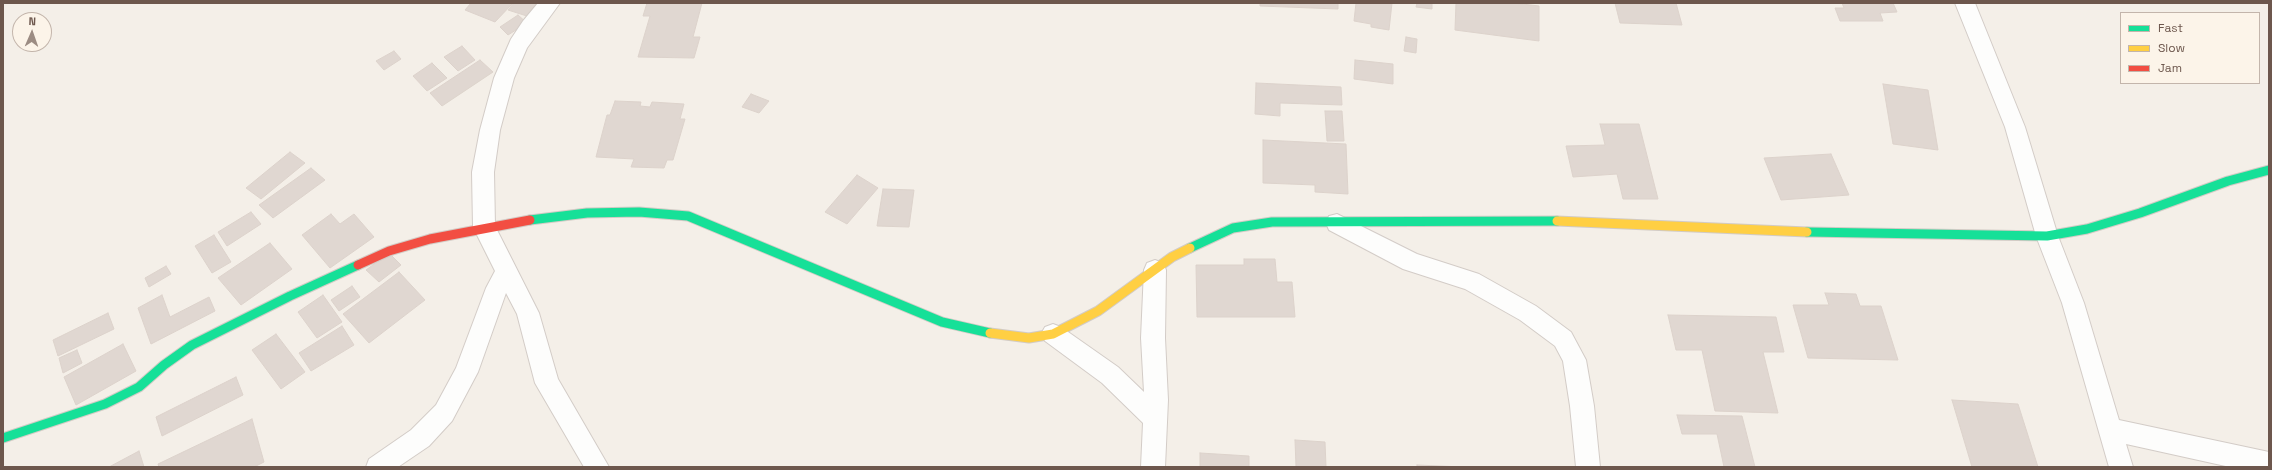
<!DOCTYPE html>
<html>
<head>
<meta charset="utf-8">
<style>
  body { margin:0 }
  #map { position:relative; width:2272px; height:470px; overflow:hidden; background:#f4efe8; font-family:"Space Grotesk",sans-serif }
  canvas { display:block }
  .frame { position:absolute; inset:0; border:4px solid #6d574d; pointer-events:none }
  .legend { position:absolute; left:2120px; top:12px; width:140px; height:72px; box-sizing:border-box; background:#fcf4e9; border:1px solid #c3b5ab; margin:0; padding:5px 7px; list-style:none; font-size:12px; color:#6d574d }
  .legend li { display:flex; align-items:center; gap:8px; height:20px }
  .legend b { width:20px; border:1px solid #c3b5ab }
  .north { position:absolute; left:12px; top:12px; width:40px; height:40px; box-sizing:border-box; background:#fcf4e9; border:1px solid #c3b5ab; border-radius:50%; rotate:2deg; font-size:11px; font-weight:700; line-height:16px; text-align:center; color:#6d574d }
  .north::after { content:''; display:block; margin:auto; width:14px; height:18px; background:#9c8c83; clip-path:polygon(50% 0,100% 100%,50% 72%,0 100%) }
</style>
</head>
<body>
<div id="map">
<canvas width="2272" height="470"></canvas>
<div class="frame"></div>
<ul class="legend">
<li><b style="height:5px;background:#16e098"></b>Fast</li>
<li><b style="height:5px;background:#ffcf43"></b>Slow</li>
<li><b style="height:5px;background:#f24e42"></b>Jam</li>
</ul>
<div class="north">N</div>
</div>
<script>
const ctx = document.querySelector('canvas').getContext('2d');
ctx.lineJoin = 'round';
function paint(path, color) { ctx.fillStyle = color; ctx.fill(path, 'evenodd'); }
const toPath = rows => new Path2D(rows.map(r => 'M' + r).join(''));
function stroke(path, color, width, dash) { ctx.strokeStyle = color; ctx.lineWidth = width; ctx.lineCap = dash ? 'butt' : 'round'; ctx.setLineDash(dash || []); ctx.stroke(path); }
const building = toPath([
  [471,3,513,3,495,22,465,10,471,3],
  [514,3,541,3,530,17,508,10,514,3],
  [647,3,702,3,693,37,700,37,694,58,638,57,650,16,643,16,647,3],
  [1260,3,1338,3,1338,9,1260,6,1260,3],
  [1356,3,1392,3,1389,30,1371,27,1371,24,1354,21,1356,3],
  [1417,3,1432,3,1432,9,1416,7,1417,3],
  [1456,3,1514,3,1539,6,1539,41,1455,30,1456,3],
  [1615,3,1676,3,1682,25,1620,23,1615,3],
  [1842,3,1893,3,1897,12,1880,13,1883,21,1840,21,1835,8,1844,8,1842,3],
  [518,15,527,23,508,35,500,27,518,15],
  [1406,37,1417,39,1416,53,1404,51,1406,37],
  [462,46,475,60,458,71,444,57,462,46],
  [394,51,401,59,384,70,376,61,394,51],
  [480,60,493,72,442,106,430,93,480,60],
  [1355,60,1393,64,1393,84,1354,79,1355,60],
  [432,63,447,78,427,91,413,76,432,63],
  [1256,83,1341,87,1342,105,1280,103,1280,116,1255,114,1256,83],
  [1883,84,1928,90,1938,150,1893,144,1883,84],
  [751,94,769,101,759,113,742,107,751,94],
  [615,101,641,102,640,106,650,107,652,102,684,104,680,119,685,119,673,160,667,160,664,168,631,167,634,159,596,157,607,115,610,115,615,101],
  [1325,111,1342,111,1344,141,1327,141,1325,111],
  [1600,124,1639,124,1658,199,1623,199,1617,174,1573,177,1566,146,1605,145,1600,124],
  [1263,140,1346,144,1348,194,1315,192,1315,185,1263,183,1263,140],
  [290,152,305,163,261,199,246,188,290,152],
  [1831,154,1849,195,1781,200,1764,158,1831,154],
  [311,168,325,180,273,218,259,205,311,168],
  [857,175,878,188,847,224,825,212,857,175],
  [883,189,914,190,909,227,877,226,883,189],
  [251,212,261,224,227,246,218,232,251,212],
  [331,214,340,224,354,214,374,237,330,268,302,235,331,214],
  [214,235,231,262,212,273,195,246,214,235],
  [270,243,292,269,241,305,218,278,270,243],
  [389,253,401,265,379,282,366,270,389,253],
  [1244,259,1275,259,1277,282,1292,282,1295,317,1197,317,1196,265,1244,265,1244,259],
  [166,266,171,274,149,287,145,278,166,266],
  [399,272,425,300,369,343,343,314,399,272],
  [352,286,360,297,339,311,331,300,352,286],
  [1825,293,1856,294,1860,306,1881,306,1898,360,1808,358,1793,305,1829,305,1825,293],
  [162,295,170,317,209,297,215,311,151,344,138,308,162,295],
  [323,295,342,322,317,338,298,312,323,295],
  [108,313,114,329,58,356,53,340,108,313],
  [1668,315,1776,317,1784,352,1763,352,1778,413,1715,411,1702,350,1676,350,1668,315],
  [342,326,354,345,311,371,299,353,342,326],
  [276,334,305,372,281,389,252,350,276,334],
  [123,344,136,371,76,405,64,377,123,344],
  [77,350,82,363,63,373,59,358,77,350],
  [236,377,243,395,162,436,156,417,236,377],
  [1952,400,2018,404,2038,467,1972,467,1952,400],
  [1677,415,1742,416,1755,467,1724,467,1717,434,1682,434,1677,415],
  [252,419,264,462,254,467,159,467,158,464,252,419],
  [1295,440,1325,442,1326,467,1296,467,1295,440],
  [139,451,144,467,109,467,139,451],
  [1200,453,1249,456,1249,467,1200,467,1200,453],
  [1417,465,1463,467,1417,467,1417,465]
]);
paint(building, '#e0d7d1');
stroke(building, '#dcd2cb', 1);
const street = toPath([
  [538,3,560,3,527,48,514,78,500,130,494,172,495,226,539,313,558,379,609,467,584,467,535,383,517,314,506,293,478,372,452,421,429,446,398,467,366,467,369,459,411,430,436,405,456,368,486,288,495,271,473,227,472,172,480,130,494,78,511,39,523,21,538,3],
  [1955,3,1975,3,2025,127,2058,236,2084,303,2119,420,2269,452,2269,467,2230,467,2126,444,2133,467,2109,467,2062,303,2036,236,2005,127,1955,3],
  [1337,214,1417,254,1479,274,1536,306,1571,332,1586,360,1594,406,1600,467,1576,467,1570,406,1563,361,1555,346,1520,320,1465,289,1403,269,1329,230,1326,223,1329,216,1337,214],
  [1155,260,1163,263,1166,270,1165,338,1168,400,1165,467,1141,467,1143,423,1102,383,1045,341,1041,334,1045,327,1053,324,1061,327,1118,367,1144,392,1141,338,1144,270,1147,263,1155,260]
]);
const fast = toPath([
  [530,220,587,213,639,212,688,216,942,322,990,333],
  [1807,232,2047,236,2087,229,2140,213,2228,181,2269,170],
  [1190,248,1233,228,1272,222,1557,221],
  [3,438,105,404,139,387,164,365,192,345,290,296,358,265]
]);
const slow = toPath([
  [1557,221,1807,232],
  [990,333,1029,338,1053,334,1098,311,1172,257,1190,248]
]);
const jam = toPath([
  [358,265,389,251,430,239,530,220]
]);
stroke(street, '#d3ccc7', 2);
stroke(fast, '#d2cbc5', 11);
stroke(slow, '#d2cbc5', 11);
stroke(jam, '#d2cbc5', 11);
paint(street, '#fdfdfc');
stroke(fast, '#16e098', 9);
stroke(slow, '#ffcf43', 9);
stroke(jam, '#f24e42', 9);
</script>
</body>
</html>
